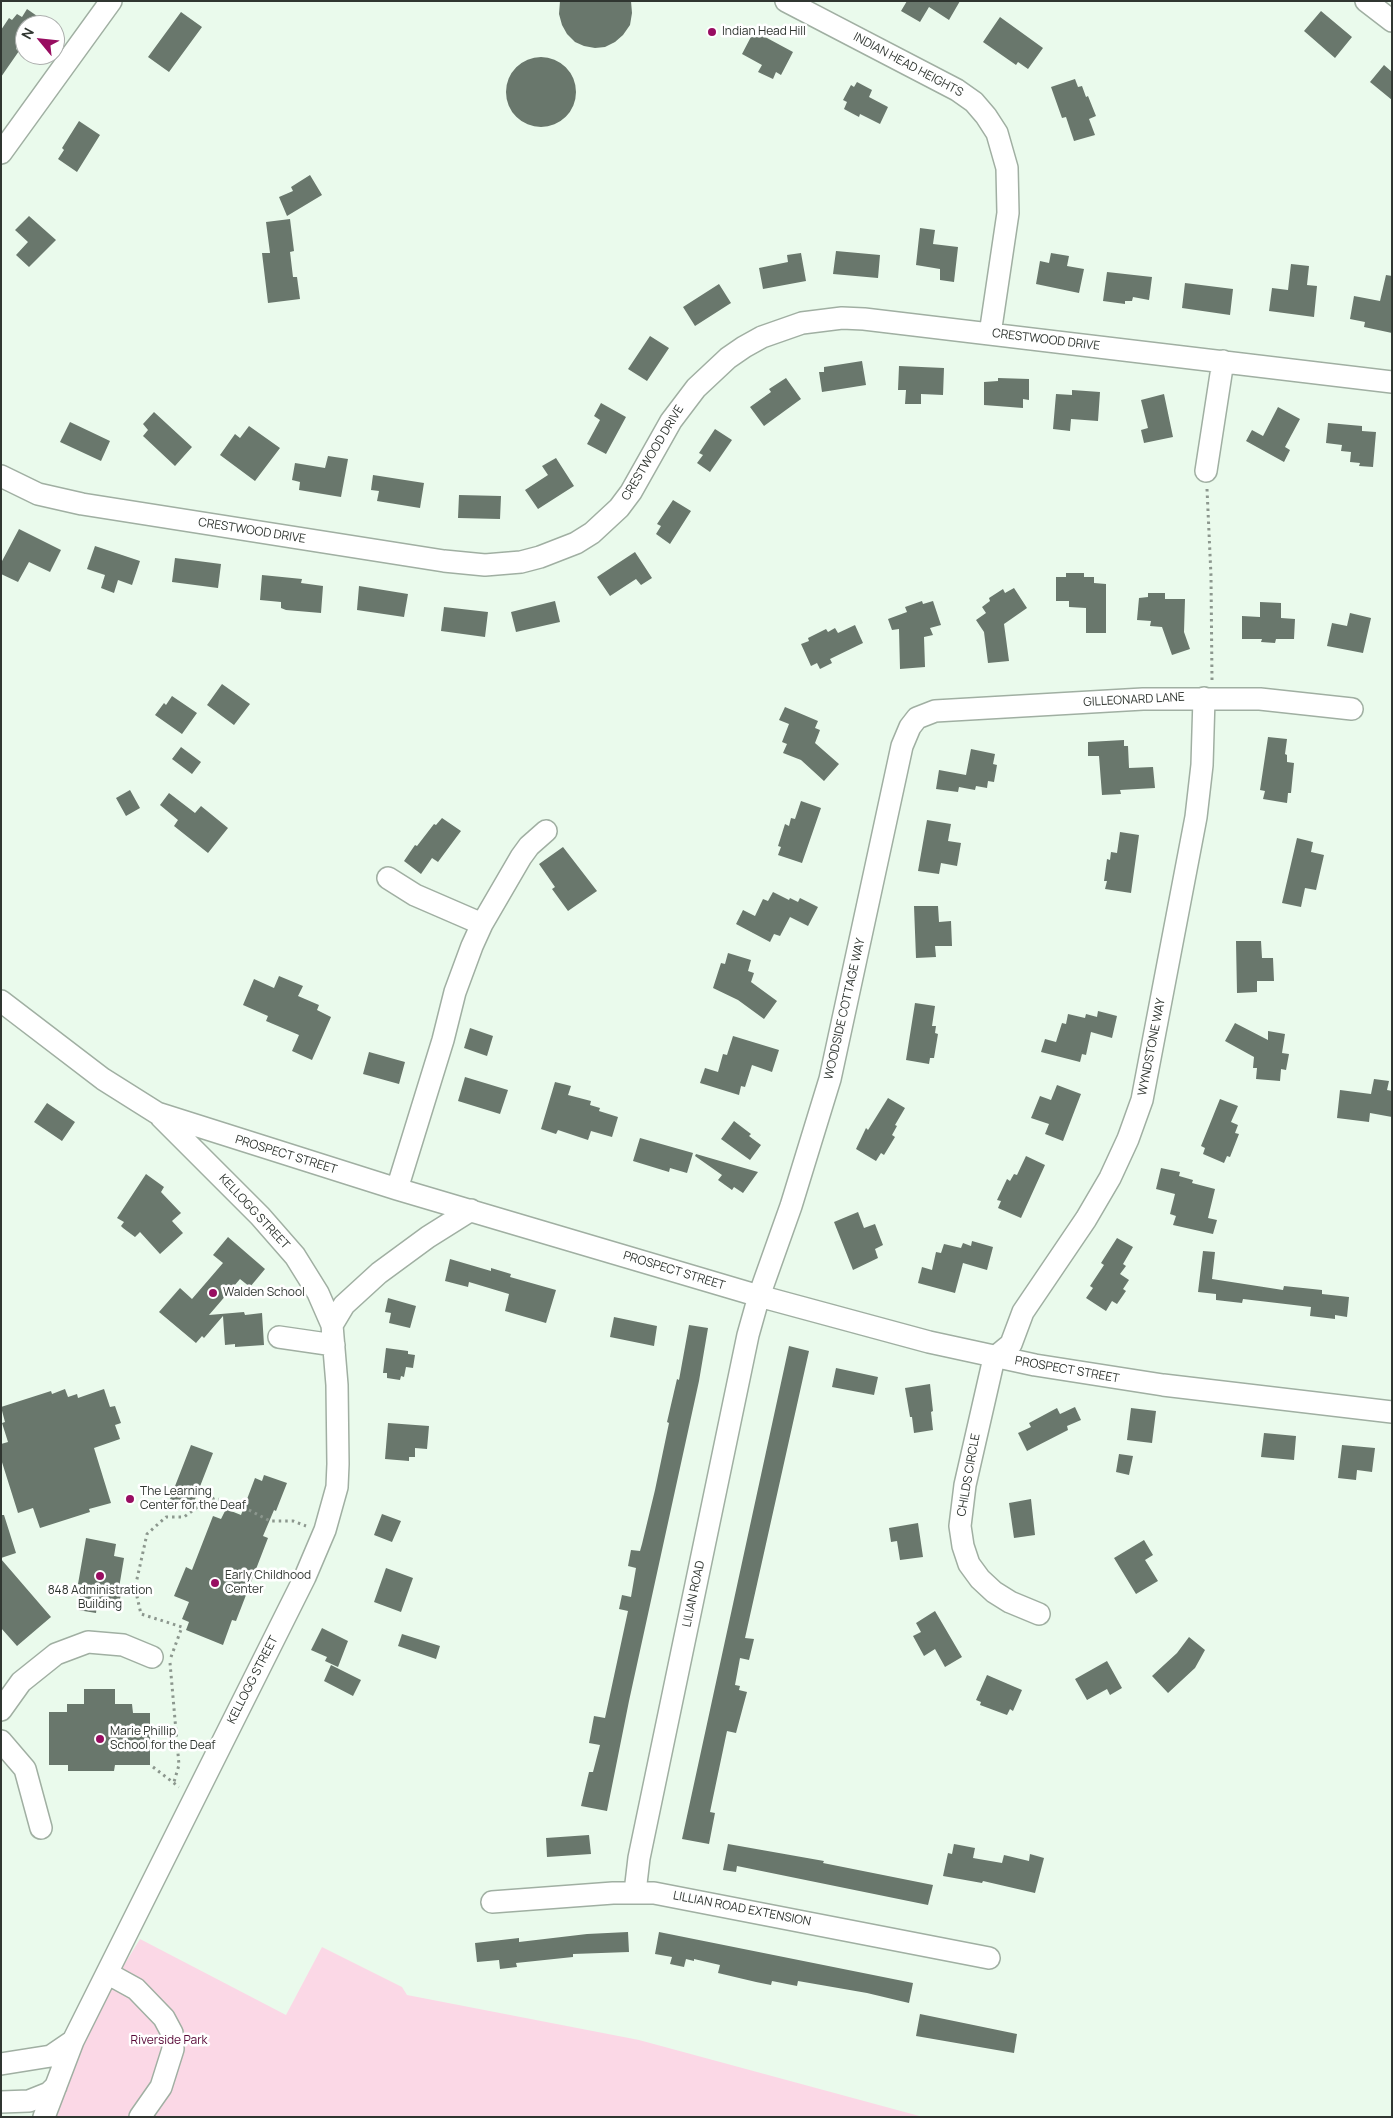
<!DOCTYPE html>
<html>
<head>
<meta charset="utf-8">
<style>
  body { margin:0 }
  #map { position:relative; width:1393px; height:2118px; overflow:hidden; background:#eafaec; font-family:Manrope,sans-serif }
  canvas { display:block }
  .frame { position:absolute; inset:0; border:2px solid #303631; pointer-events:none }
  .north { position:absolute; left:15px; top:15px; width:50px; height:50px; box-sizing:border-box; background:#fff; border:1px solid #acafad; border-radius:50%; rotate:298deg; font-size:14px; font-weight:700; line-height:20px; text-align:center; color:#303631 }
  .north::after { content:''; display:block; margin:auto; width:18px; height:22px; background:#980d61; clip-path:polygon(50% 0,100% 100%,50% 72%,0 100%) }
</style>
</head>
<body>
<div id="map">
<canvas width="1393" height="2118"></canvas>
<div class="frame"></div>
<div class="north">N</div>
</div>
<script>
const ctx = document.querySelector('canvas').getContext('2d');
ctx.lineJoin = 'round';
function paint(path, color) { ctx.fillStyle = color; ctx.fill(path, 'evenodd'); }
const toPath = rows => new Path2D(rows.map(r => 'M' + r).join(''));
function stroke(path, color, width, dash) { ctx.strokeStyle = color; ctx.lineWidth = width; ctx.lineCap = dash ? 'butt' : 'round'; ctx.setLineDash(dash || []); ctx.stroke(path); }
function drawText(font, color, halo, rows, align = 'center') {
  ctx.font = font + ' Manrope,sans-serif'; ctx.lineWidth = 5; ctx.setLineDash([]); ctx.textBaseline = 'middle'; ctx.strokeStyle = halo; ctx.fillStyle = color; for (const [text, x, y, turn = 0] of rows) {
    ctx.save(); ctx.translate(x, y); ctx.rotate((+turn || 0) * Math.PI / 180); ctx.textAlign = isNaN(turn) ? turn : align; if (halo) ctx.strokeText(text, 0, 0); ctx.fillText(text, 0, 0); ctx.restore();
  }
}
paint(toPath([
  [140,1939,286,2015,322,1947,402,1987,407,1995,639,2040,923,2117,49,2117,65,2074,119,1973]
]), '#fbd8e6');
paint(toPath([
  [560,1,631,1,632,13,630,25,623,35,615,42,605,47,595,48,584,46,575,42,567,34,562,25,559,14],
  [907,1,960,1,949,20,929,7,920,22,901,11],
  [27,9,50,25,25,25,25,36,16,49,19,51,1,77,1,30,9,18,12,20,17,14,22,17],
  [1321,11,1352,37,1335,58,1304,31],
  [181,12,202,27,169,72,148,57],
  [1000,17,1043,48,1028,69,1018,62,1016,65,983,42],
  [754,31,793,52,781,75,776,72,773,79,758,72,762,65,742,54],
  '506 92a35 35 0 1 1 70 0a35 35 0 1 1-70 0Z',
  [1384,65,1392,72,1392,100,1370,82],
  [1075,79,1078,87,1082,86,1086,97,1088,96,1096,116,1089,119,1095,135,1074,141,1066,117,1062,118,1051,87],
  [857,82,872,90,869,97,888,107,880,124,860,114,859,117,844,109,847,102,843,100,851,85,854,87],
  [79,121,100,135,77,172,58,159,64,150,62,148],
  [310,175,322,195,287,216,279,197,293,191,291,187],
  [29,216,56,240,29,267,16,255,28,242,15,230],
  [290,219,294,251,290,252,293,277,297,277,300,299,268,303,262,253,270,253,266,222],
  [920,228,935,230,933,244,958,247,954,282,940,280,940,269,916,265],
  [836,251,880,255,878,278,833,274],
  [801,253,806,281,763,289,759,268,788,262,787,255],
  [1051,253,1069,256,1067,266,1084,269,1079,293,1036,284,1040,261,1049,263],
  [1291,264,1309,266,1307,285,1317,286,1314,317,1269,311,1272,288,1288,290],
  [1107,272,1152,277,1149,300,1133,297,1132,301,1125,301,1125,304,1103,301],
  [1386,275,1392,276,1392,333,1364,327,1365,322,1350,319,1354,296,1380,301],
  [1185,283,1233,289,1230,315,1182,308],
  [719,284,731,303,695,326,683,307],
  [650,336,669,348,647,381,628,369],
  [862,361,866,385,822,392,819,372,824,372,824,367],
  [899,366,944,368,943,395,921,394,921,404,905,404,906,390,898,390],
  [786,378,801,399,764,426,750,407,771,392,769,389],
  [998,378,1029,379,1029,400,1023,399,1023,408,984,405,984,382,998,381],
  [1072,390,1100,392,1098,421,1071,419,1070,431,1053,429,1056,394,1072,395],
  [1164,394,1173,437,1144,443,1141,430,1148,428,1141,400],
  [601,403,626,417,606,454,587,444,600,420,594,416],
  [1278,407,1300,419,1285,447,1290,450,1284,462,1246,441,1252,430,1263,436],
  [154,412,192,447,175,466,143,436,148,430,143,424],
  [70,422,110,441,101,461,60,442],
  [1328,423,1362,426,1362,431,1376,432,1373,467,1359,466,1360,463,1350,462,1351,452,1341,451,1342,445,1326,443],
  [249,426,280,448,255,481,220,455,235,434,240,438],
  [715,429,732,440,710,472,697,463,703,455,699,453],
  [328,456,348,459,341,497,299,490,300,482,292,480,295,463,325,468],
  [556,458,574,486,538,509,525,490,548,475,542,466],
  [373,475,424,483,420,508,377,501,379,491,371,490],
  [459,495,501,496,500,519,458,518],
  [673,500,691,511,670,544,656,534,661,526,657,524],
  [19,529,61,550,50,572,29,562,18,582,1,574,1,563],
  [95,546,140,561,132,585,118,580,114,593,101,588,105,575,87,569],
  [635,552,652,578,641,585,636,579,610,596,597,577],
  [175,558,221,564,218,588,172,582],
  [1066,573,1084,573,1084,577,1094,577,1094,583,1106,584,1106,633,1086,633,1086,608,1069,607,1069,601,1056,601,1056,577,1066,577],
  [262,575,302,579,301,583,323,586,321,613,286,610,281,608,281,602,260,600],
  [359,586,408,594,404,617,357,610],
  [1014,588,1027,608,1004,624,1009,661,988,663,984,632,976,620,986,613,982,607,990,601,989,598,1003,589,1005,593],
  [1148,593,1165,593,1165,599,1185,599,1184,632,1190,649,1172,655,1162,627,1150,626,1151,621,1137,620,1139,598,1148,597],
  [555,601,560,622,516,632,511,612],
  [922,601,923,604,933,601,941,625,930,628,933,635,924,637,925,667,900,669,899,629,892,630,888,619,907,612,905,607],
  [1260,602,1281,603,1281,618,1295,619,1294,639,1276,639,1275,643,1261,642,1262,639,1242,639,1242,616,1260,617],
  [444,607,488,612,485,637,441,631],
  [1350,613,1371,618,1363,653,1327,646,1332,623,1347,626],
  [855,625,863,643,830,659,832,663,820,669,817,663,811,666,801,644,809,641,808,638,826,629,828,632,835,628,838,633],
  [222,684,250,704,234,725,207,705],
  [172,696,197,713,182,734,155,715,164,703,166,705],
  [785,707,818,721,815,728,820,730,815,743,839,764,824,781,801,760,783,753,787,744,782,742,789,724,779,720],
  [1268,737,1287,739,1285,754,1287,755,1287,762,1294,763,1291,793,1288,793,1287,803,1263,799,1265,791,1260,790],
  [1124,740,1124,746,1128,746,1129,768,1153,767,1155,788,1120,790,1121,794,1102,795,1099,756,1088,756,1088,742],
  [181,747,201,762,192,774,172,759],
  [971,749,995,754,993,764,997,765,994,782,988,781,987,788,976,786,975,790,959,787,958,792,936,789,939,770,966,775],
  [130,790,140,808,126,816,116,798],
  [169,793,195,813,201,806,228,828,208,853,174,826,178,820,160,805],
  [801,801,821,808,802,863,778,855,781,847,778,846,785,824,789,826,791,818,795,819],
  [442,818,461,831,438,862,432,858,421,874,404,861,415,845,417,846,434,824,436,825],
  [927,820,951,824,948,841,961,843,957,866,941,863,939,874,918,871],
  [1120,832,1139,835,1131,893,1105,889,1107,881,1104,881,1107,859,1110,860,1111,852,1117,853],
  [1297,838,1313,842,1311,852,1324,855,1316,890,1305,888,1301,907,1282,903],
  [563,847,597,891,568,911,552,889,555,887,539,864],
  [773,892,789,900,790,898,798,902,800,898,818,907,808,926,790,917,780,936,774,934,770,942,736,924,743,910,755,916,763,899,768,901],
  [914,906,938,906,939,922,951,921,952,946,935,946,936,957,916,958],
  [1236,941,1261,941,1262,958,1273,958,1274,981,1257,981,1257,992,1237,993],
  [728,953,751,960,748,971,754,973,751,982,777,1001,764,1019,738,1000,713,988,721,963,725,964],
  [279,976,303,986,298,996,319,1005,317,1010,331,1017,312,1060,292,1051,299,1035,266,1021,268,1016,243,1005,254,979,274,988],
  [915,1003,935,1006,932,1026,936,1026,935,1033,938,1034,934,1058,930,1058,929,1064,906,1060],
  [1098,1011,1117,1016,1112,1038,1091,1032,1086,1055,1082,1054,1080,1062,1041,1052,1045,1039,1056,1042,1062,1023,1066,1024,1068,1014,1085,1018,1086,1014,1097,1017],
  [1235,1023,1268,1040,1268,1031,1285,1034,1282,1053,1289,1054,1286,1070,1281,1069,1280,1081,1256,1079,1257,1068,1253,1068,1254,1057,1225,1041],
  [470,1028,493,1036,487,1056,464,1048],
  [733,1036,779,1050,772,1072,752,1065,745,1087,741,1086,739,1095,700,1083,705,1068,718,1072,723,1054,727,1055],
  [369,1052,405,1062,399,1084,363,1074],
  [465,1077,508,1090,500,1114,458,1101],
  [1374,1079,1389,1081,1387,1090,1392,1091,1392,1117,1370,1113,1369,1122,1337,1118,1340,1090,1371,1094],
  [555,1082,571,1086,568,1095,591,1101,590,1105,600,1108,599,1111,618,1117,612,1137,591,1131,588,1140,558,1130,556,1134,541,1129],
  [1057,1085,1081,1094,1063,1141,1045,1134,1049,1124,1031,1118,1040,1096,1051,1100],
  [888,1098,905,1108,895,1125,897,1126,892,1135,895,1137,884,1155,881,1153,876,1161,856,1149,866,1128,868,1130],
  [1220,1099,1238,1106,1231,1122,1238,1125,1235,1133,1239,1134,1230,1157,1227,1156,1224,1163,1203,1154,1205,1148,1201,1146],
  [47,1103,75,1122,62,1141,34,1122],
  [734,1121,751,1134,749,1136,761,1145,750,1160,721,1139],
  [640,1138,693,1153,687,1173,670,1168,669,1172,633,1161],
  [696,1154,758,1172,743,1193,734,1187,732,1190,718,1180,722,1175,695,1156],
  [1026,1156,1045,1165,1021,1218,998,1208,1001,1201,997,1200,1007,1179,1010,1181,1014,1174,1017,1175],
  [1161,1168,1180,1172,1179,1176,1193,1180,1192,1183,1215,1189,1208,1218,1217,1220,1213,1234,1173,1225,1176,1216,1170,1214,1175,1194,1156,1189],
  [146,1174,164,1187,161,1192,181,1213,172,1221,183,1233,160,1254,140,1232,135,1237,123,1228,121,1226,124,1222,117,1218],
  [858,1212,864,1228,875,1224,883,1245,875,1249,878,1258,853,1270,834,1222],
  [228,1237,265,1269,250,1287,240,1279,209,1315,244,1312,245,1315,262,1313,264,1345,235,1347,235,1344,225,1345,223,1316,204,1338,202,1336,196,1343,159,1312,180,1288,192,1299,223,1263,213,1255],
  [1117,1238,1133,1247,1123,1264,1126,1266,1120,1274,1129,1280,1123,1289,1126,1291,1117,1304,1112,1301,1106,1311,1086,1298,1093,1288,1090,1286,1104,1265,1101,1263],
  [972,1241,993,1247,987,1270,963,1263,955,1293,918,1283,922,1267,932,1270,936,1252,941,1253,944,1244,961,1248,963,1243,971,1246],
  [1203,1251,1215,1252,1212,1279,1283,1290,1284,1286,1322,1290,1322,1294,1349,1297,1347,1317,1335,1315,1335,1319,1310,1316,1311,1307,1243,1299,1242,1303,1216,1300,1216,1294,1198,1292],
  [450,1259,491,1271,491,1268,511,1274,510,1277,556,1290,546,1323,505,1311,509,1294,469,1282,468,1287,445,1281],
  [388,1298,416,1306,410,1328,389,1323,391,1313,385,1312],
  [614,1317,657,1326,654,1346,610,1337],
  [689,1325,708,1328,699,1381,629,1701,607,1811,581,1806,589,1772,593,1772,600,1745,589,1743,594,1716,605,1718,628,1611,619,1609,622,1595,631,1597,636,1568,628,1566,631,1550,640,1551,642,1544,655,1490,669,1423,667,1422,677,1379,679,1380],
  [789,1346,809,1351,745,1638,754,1639,749,1660,740,1658,735,1685,740,1686,739,1690,747,1692,736,1733,727,1731,710,1812,715,1813,709,1844,682,1839],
  [386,1348,408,1351,408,1354,415,1355,413,1368,406,1367,404,1377,401,1376,400,1380,387,1378,387,1373,383,1373],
  [836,1368,878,1377,874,1395,832,1387],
  [930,1384,933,1411,931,1412,933,1430,914,1433,912,1417,910,1417,905,1388],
  [65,1389,68,1397,77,1394,78,1398,104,1389,110,1407,115,1406,121,1423,115,1425,120,1439,94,1448,111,1503,89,1509,90,1512,40,1528,33,1508,18,1513,1,1459,1,1444,8,1442,2,1423,5,1422,1,1407,51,1391,52,1394],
  [1075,1407,1081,1420,1067,1426,1068,1430,1027,1451,1018,1433,1031,1427,1029,1423,1057,1408,1060,1414],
  [1131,1408,1156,1411,1152,1443,1127,1440],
  [388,1423,429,1426,427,1449,415,1448,415,1457,409,1457,409,1461,385,1459],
  [1264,1433,1296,1436,1294,1460,1261,1457],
  [191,1445,213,1453,192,1507,170,1499],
  [1342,1445,1375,1448,1372,1472,1357,1470,1356,1480,1338,1478],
  [1119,1454,1133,1456,1129,1475,1116,1472],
  [264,1475,287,1483,276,1511,274,1510,263,1536,268,1538,236,1621,232,1620,223,1645,186,1630,189,1622,182,1619,189,1602,174,1596,186,1567,192,1570,213,1516,221,1519,226,1509,241,1515,255,1478,262,1481],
  [1031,1499,1035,1535,1014,1538,1009,1503],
  [382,1514,401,1521,392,1542,374,1535],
  [1,1515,4,1515,16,1553,1,1558],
  [918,1523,923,1557,900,1560,897,1541,891,1542,889,1528],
  [86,1538,116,1544,114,1556,124,1558,119,1588,122,1588,119,1605,104,1603,104,1606,97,1605,96,1613,78,1610,82,1585,78,1584],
  [1144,1540,1153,1555,1145,1560,1158,1581,1136,1594,1114,1558],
  [1,1559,51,1617,17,1646,1,1628],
  [386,1568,413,1578,401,1612,374,1602],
  [935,1611,962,1657,945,1667,935,1649,924,1656,913,1636,921,1632,916,1623],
  [322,1628,348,1641,338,1667,325,1661,327,1657,311,1650],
  [402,1634,440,1646,436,1659,398,1646],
  [1189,1637,1205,1650,1195,1668,1168,1693,1152,1676,1177,1653],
  [1107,1661,1122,1688,1110,1695,1107,1689,1087,1700,1075,1679],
  [331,1665,361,1680,353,1696,324,1681],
  [987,1675,1022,1690,1013,1711,1010,1709,1007,1715,980,1705,981,1702,976,1700],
  [84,1689,115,1689,115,1704,132,1704,133,1713,150,1713,150,1765,115,1765,114,1771,68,1771,68,1765,49,1765,49,1712,67,1712,67,1704,84,1704],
  [589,1835,591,1854,547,1857,546,1838],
  [728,1844,824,1861,823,1863,933,1885,928,1905,737,1866,736,1872,723,1870],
  [954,1844,975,1848,973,1858,1002,1863,1004,1855,1029,1861,1030,1854,1044,1858,1035,1893,983,1881,982,1883,943,1876,948,1853,952,1854],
  [628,1932,629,1952,573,1954,573,1957,516,1963,517,1967,500,1969,499,1960,477,1962,475,1943,519,1938,519,1942,587,1934],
  [659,1932,913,1983,909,2003,867,1993,798,1981,797,1986,772,1981,771,1985,756,1982,718,1973,720,1965,694,1959,694,1961,686,1959,684,1967,670,1964,672,1957,655,1954],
  [920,2014,1017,2034,1014,2053,916,2036]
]), '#69776c');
const minor = toPath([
  [786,1,957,90,974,102,986,116,997,133,1007,168,1008,213,990,334],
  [1366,1,1392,21],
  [1,153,111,1],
  [1206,471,1223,361],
  [1,476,38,494,82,504,444,561,485,565,521,562,540,557,576,543,592,533,619,508,631,492,671,421,696,388,728,358,744,347,762,337,802,323,842,318,864,319,1392,382],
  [388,878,415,895,482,924],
  [1,1001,103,1079,157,1113,397,1189,759,1296,929,1342,1035,1365,1163,1385,1392,1412],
  [161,1117,260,1216,295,1256,318,1293,332,1325],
  [397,1189,443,1040,455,992,472,946,482,924,521,857,529,846,546,831],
  [279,1337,334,1345],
  [1039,1614,1010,1602,994,1592,980,1579,969,1564,963,1546,960,1526,965,1485,994,1358,1011,1344,1023,1312,1086,1219,1110,1178,1128,1139,1142,1100,1196,817,1202,765,1204,698],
  [1,1710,21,1682,56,1654,88,1642,123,1645,152,1657],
  [1,1741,25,1769,41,1828],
  [635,1892,639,1858,748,1335,759,1296,791,1206,830,1079,902,746,910,727,917,718,935,711,1143,699,1260,699,1352,709],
  [492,1902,613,1893,654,1893,989,1958],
  [107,1973,136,1989,164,2018,172,2033,173,2049,161,2087,140,2117],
  [1,2064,51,2056,73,2041],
  [1,2102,29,2101,49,2093,56,2086],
  [44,2117,73,2041,305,1577,325,1530,337,1487,338,1464,337,1385,332,1325,344,1305,379,1273,428,1237,471,1210]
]);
stroke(minor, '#a0afa2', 24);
stroke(toPath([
  [1207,489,1211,576,1212,680],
  [171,1657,182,1627,141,1614,135,1588,147,1534,166,1517,184,1517,200,1505,215,1498,249,1510,270,1521,293,1521,306,1526],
  [170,1663,179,1765,174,1782],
  [153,1767,179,1787]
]), '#8c978e', 3, [2.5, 4]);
stroke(minor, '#fff', 21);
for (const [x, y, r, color] of [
  [712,32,5,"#980d61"],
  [213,1293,5,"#980d61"],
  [130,1499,5,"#980d61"],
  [100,1576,5,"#980d61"],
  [215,1583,5,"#980d61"],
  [100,1739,5,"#980d61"]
]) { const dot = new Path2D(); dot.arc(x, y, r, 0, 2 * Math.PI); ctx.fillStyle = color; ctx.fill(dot); stroke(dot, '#fff', 2); }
drawText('12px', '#303631', '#fff', [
  ["Indian Head Hill",722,32],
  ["Walden School",223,1293],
  ["The Learning",140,1492],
  ["Center for the Deaf",140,1506],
  ["Early Childhood",225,1576],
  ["Center",225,1590],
  ["848 Administration",100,1591,"center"],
  ["Building",100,1605,"center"],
  ["Marie Phillip",110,1732],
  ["School for the Deaf",110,1746]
], 'left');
drawText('12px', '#303631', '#fff', [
  ["INDIAN HEAD HEIGHTS",908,65,28],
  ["CRESTWOOD DRIVE",1046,340,7],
  ["CRESTWOOD DRIVE",653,453,-59],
  ["CRESTWOOD DRIVE",252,531,9],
  ["GILLEONARD LANE",1134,700,-3],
  ["WOODSIDE COTTAGE WAY",845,1009,-77],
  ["WYNDSTONE WAY",1152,1047,-79],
  ["PROSPECT STREET",286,1155,17],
  ["KELLOGG STREET",254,1212,47],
  ["PROSPECT STREET",674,1271,17],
  ["PROSPECT STREET",1067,1370,10],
  ["CHILDS CIRCLE",969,1475,-80],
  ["LILIAN ROAD",694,1594,-78],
  ["KELLOGG STREET",253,1680,-63],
  ["LILLIAN ROAD EXTENSION",742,1909,11]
]);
drawText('12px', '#570836', '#fff', [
  ["Riverside Park",169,2041]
]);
</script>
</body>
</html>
